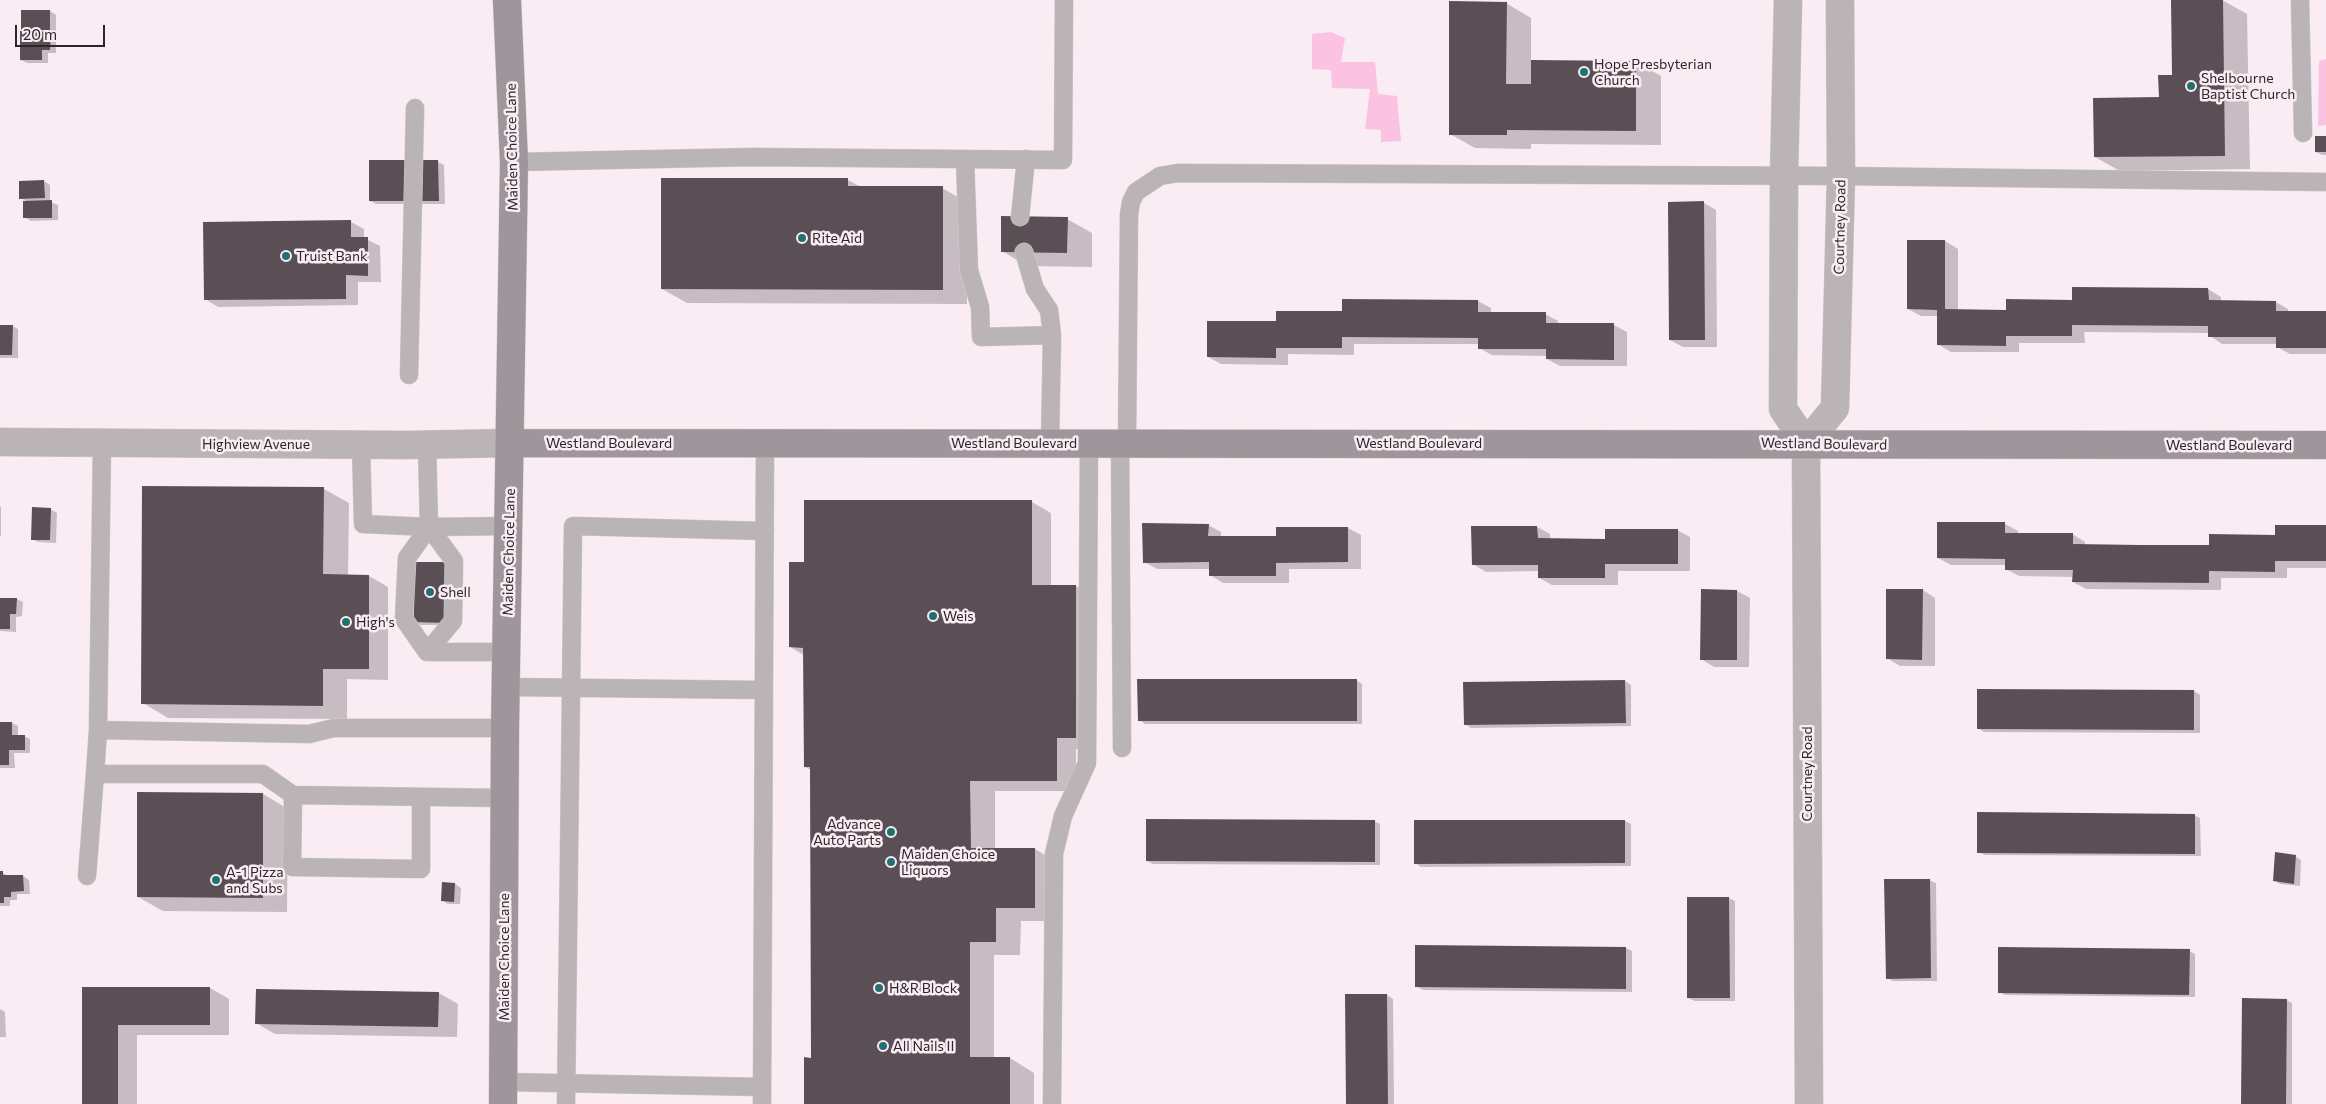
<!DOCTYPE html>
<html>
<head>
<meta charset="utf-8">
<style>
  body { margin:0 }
  #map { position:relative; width:2326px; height:1104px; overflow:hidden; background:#f9ecf3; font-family:Commissioner,sans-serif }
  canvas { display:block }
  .scale { position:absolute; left:15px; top:25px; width:90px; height:22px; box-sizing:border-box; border:2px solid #2c272a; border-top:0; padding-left:6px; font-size:15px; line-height:18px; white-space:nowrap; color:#2c272a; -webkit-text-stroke:4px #f9ecf3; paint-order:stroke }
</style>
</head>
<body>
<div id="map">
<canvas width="2326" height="1104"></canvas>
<div class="scale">20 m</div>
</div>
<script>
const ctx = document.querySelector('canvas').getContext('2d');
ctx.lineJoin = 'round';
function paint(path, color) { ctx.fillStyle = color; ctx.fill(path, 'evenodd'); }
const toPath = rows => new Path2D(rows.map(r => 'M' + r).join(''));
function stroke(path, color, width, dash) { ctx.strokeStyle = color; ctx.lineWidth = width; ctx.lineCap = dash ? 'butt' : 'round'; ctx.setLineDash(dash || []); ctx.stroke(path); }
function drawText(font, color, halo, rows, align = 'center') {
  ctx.font = font + ' Commissioner,sans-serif'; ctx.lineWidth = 5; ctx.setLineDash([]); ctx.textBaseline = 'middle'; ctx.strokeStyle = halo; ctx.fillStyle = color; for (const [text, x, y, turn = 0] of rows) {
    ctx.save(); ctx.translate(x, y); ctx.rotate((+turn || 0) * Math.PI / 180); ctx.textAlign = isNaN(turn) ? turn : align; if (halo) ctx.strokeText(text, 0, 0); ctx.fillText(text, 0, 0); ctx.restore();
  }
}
paint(toPath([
  [1331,32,1345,38,1341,62,1375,62,1378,94,1397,96,1401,141,1381,142,1381,130,1365,129,1370,89,1332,88,1331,70,1312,69,1312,34],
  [2326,59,2326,125,2318,126,2319,61]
]), '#fbc3e1');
paint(toPath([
  [2222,0,2247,14,2250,169,2120,171,2095,157,2160,99],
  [1506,3,1531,18,1531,61,1636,62,1661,76,1661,145,1531,144,1531,149,1475,148,1450,134],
  [50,11,56,15,56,33,50,33,56,36,56,53,48,53,48,63,27,63,21,60,28,33,22,29],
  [2326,137,2326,155,2322,155,2316,152],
  [438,162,444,165,445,204,376,204,370,201],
  [848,180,861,187,942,188,967,202,967,304,687,303,662,289],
  [44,181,50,185,50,202,58,205,58,220,31,221,25,217,25,200,20,198,20,182],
  [1704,203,1716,210,1717,347,1683,347,1670,340],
  [1067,219,1092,233,1092,267,1027,266,1002,251],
  [351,222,364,229,364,238,380,246,381,282,358,282,358,305,218,307,205,299],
  [1945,241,1958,249,1958,311,2007,311,2073,301,2208,289,2221,297,2221,302,2276,302,2288,309,2288,312,2326,313,2326,354,2290,354,2277,347,2277,344,2222,344,2210,336,2210,333,2084,332,2085,343,2019,343,2019,352,1951,352,1939,345,1939,316,1921,316,1908,309],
  [1478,301,1491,308,1491,314,1545,314,1558,321,1558,324,1614,325,1627,332,1627,366,1560,366,1547,359,1547,356,1492,355,1479,348,1479,344,1354,344,1354,355,1288,354,1288,365,1221,364,1208,357,1277,323,1343,313],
  [0,326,12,326,18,329,18,358,0,358],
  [324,489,349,503,348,576,369,576,388,587,388,680,347,679,347,719,168,718,143,703],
  [1032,502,1051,513,1051,586,1076,586,1095,597,1095,749,1076,749,1076,791,995,791,995,849,1035,849,1060,864,1060,921,1021,921,1020,955,994,955,994,1058,1010,1058,1034,1073,1034,1104,805,1104,812,1059,811,770,805,767,804,655,790,647,805,563],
  [0,506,1,507,1,536,0,536],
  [50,509,57,513,56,543,38,542,32,539],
  [2005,524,2018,531,2018,534,2072,534,2085,542,2085,545,2210,547,2326,526,2326,568,2287,568,2287,578,2221,578,2221,590,2086,589,2073,582,2074,577,2019,576,2006,569,2006,565,1951,565,1938,558],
  [1208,525,1221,532,1221,537,1277,538,1348,528,1361,535,1361,569,1289,569,1289,583,1223,583,1210,575,1210,569,1157,569,1144,562],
  [1537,527,1550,534,1550,540,1606,540,1677,530,1690,537,1690,571,1618,571,1618,585,1552,585,1539,578,1539,571,1486,572,1473,564],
  [416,563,445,563,451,567,451,625,421,625,415,622],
  [1923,590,1935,598,1935,666,1900,666,1887,658],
  [1702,591,1737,591,1750,598,1749,667,1714,667,1701,659],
  [0,599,17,599,23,602,22,616,16,617,16,632,0,631],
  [1356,680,1362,684,1362,724,1145,724,1139,720],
  [1625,681,1631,685,1631,726,1471,728,1465,724],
  [1978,690,2194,691,2200,695,2200,733,1984,732,1978,728],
  [0,723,12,723,18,726,18,736,24,736,30,739,30,753,14,753,15,768,0,768],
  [263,794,288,809,287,912,163,911,138,897],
  [2194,815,2200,818,2201,856,1985,855,1979,852],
  [1374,821,1380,824,1380,865,1153,864,1147,861],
  [1625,821,1631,824,1631,866,1421,867,1415,863],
  [2295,856,2301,860,2300,886,2280,884,2274,880],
  [0,872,9,876,23,876,29,880,30,894,17,894,17,900,10,900,10,906,0,906],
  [1929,880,1936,883,1937,981,1893,981,1887,978],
  [443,884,455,884,461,888,460,904,448,904,442,900],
  [1688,898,1729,898,1735,901,1735,1001,1695,1001,1688,998],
  [1626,948,1632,951,1632,992,1423,990,1416,986],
  [2189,951,2195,954,2195,997,2005,995,1999,992],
  [83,988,210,988,229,999,229,1035,137,1035,137,1104,83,1104],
  [439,993,458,1004,457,1037,275,1034,256,1023],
  [1387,995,1393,999,1394,1104,1348,1104],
  [2286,1000,2292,1003,2292,1104,2243,1104],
  [0,1009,5,1012,6,1037,0,1037]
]), '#0003');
paint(toPath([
  [2171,0,2223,0,2225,156,2094,157,2093,98,2159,97,2158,75,2172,75],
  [1449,1,1507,2,1506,84,1531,84,1531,60,1636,61,1636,131,1507,130,1507,135,1449,135],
  [21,10,50,10,50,30,21,30],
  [20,31,51,32,50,50,42,50,42,60,20,60],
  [2315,136,2326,136,2326,152,2315,152],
  [369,160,438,160,439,201,369,201],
  [661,178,848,178,848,186,943,186,943,290,661,289],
  [44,180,45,198,19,199,19,181],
  [52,200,52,218,23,218,23,201],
  [1704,201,1705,340,1669,340,1668,202],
  [1001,216,1068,217,1067,253,1001,252],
  [351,220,351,237,368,237,368,276,346,275,346,299,204,300,203,222],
  [1907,240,1945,240,1945,309,2006,310,2006,299,2072,300,2072,287,2208,288,2209,300,2276,301,2276,311,2326,311,2326,348,2276,348,2276,337,2208,337,2208,326,2072,325,2072,336,2006,336,2006,346,1937,345,1937,310,1907,309],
  [1342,299,1478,300,1478,312,1546,312,1546,323,1614,323,1614,360,1546,359,1546,349,1478,349,1478,338,1342,337,1342,348,1276,348,1276,358,1207,357,1207,321,1276,321,1276,311,1342,311],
  [0,325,13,325,12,355,0,355],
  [142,486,324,487,323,574,369,575,369,669,323,669,323,706,141,704],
  [804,500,1032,500,1032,585,1076,585,1076,738,1057,738,1057,781,970,781,971,848,1035,848,1035,908,996,908,996,942,970,942,970,1057,1010,1057,1010,1104,804,1104,804,1057,811,1058,810,767,804,767,803,648,789,647,789,562,804,562],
  [32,507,51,508,50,540,31,540],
  [1937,522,2005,522,2005,533,2073,533,2073,544,2141,545,2209,545,2209,534,2275,535,2275,525,2326,525,2326,561,2275,561,2275,572,2209,571,2209,583,2072,582,2073,570,2005,570,2005,559,1937,558],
  [1142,523,1209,524,1208,536,1276,536,1276,527,1348,527,1348,562,1276,563,1276,576,1209,576,1209,562,1143,563],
  [1471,526,1537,526,1538,538,1605,539,1605,529,1678,529,1678,564,1605,564,1605,578,1538,578,1538,565,1472,565],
  [414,562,445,562,445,623,414,622],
  [1701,589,1737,590,1737,660,1700,660],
  [1886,589,1923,589,1922,660,1886,659],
  [0,598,17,598,16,614,10,614,10,629,0,629],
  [1137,679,1357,679,1357,721,1138,721],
  [1625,680,1626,723,1464,725,1463,682],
  [1977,689,2194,690,2194,730,1977,729],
  [0,722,12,722,12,735,25,735,25,750,9,750,9,765,0,765],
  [137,792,263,793,263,898,137,897],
  [1977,812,2195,814,2195,854,1977,853],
  [1146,819,1375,820,1375,862,1146,861],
  [1414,820,1625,820,1625,863,1414,864],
  [2275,852,2296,855,2294,884,2273,881],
  [0,871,3,871,3,875,23,875,24,891,11,892,11,897,4,897,4,903,0,903],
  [1884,879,1930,879,1931,978,1886,979],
  [442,882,455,883,454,902,441,901],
  [1687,897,1729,897,1730,998,1687,998],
  [1415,945,1626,947,1626,989,1415,987],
  [1998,947,2190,949,2189,995,1998,993],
  [82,987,210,987,210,1025,118,1025,118,1104,82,1104],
  [256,989,439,992,438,1027,255,1024],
  [1345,994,1387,994,1388,1104,1346,1104],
  [2242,998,2287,999,2286,1104,2241,1104]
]), '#5a4f55');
const lane = toPath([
  [2300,0,2303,133],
  [965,159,969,270,980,307,981,337,1052,335],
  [514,162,753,157,1063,160,1064,0],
  [1020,217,1026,159],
  [1024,252,1035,289,1049,310,1052,335,1050,443],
  [409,375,415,108],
  [102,443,98,730,95,774,263,774,293,795,505,798],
  [1120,443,1122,748],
  [1127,443,1129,214,1131,202,1136,192,1160,176,1178,173,1841,176,2326,182],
  [361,444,363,524,429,527,427,445],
  [429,527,509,526],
  [427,652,453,621,454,561,429,527],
  [427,652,404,619,407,558,429,527],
  [427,652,507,652],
  [507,687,764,690],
  [98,730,309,734,334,728,505,728],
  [293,795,292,867,421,869,421,798],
  [87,876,95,774],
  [503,1082,762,1087],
  [566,1104,573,526,765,531],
  [762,1104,765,443],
  [1052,1104,1054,854,1063,816,1087,763,1089,443]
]);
const street = toPath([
  [1788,0,1784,176,1783,409,1806,443,1809,1104],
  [0,442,406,445,511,443],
  [1806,443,1835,408,1841,176,1840,0]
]);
const secondary = toPath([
  [511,443,2326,445],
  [503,1104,505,728,514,162,507,0]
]);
stroke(lane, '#d4c9cf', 19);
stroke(street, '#d4c9cf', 29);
stroke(secondary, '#d4c9cf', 29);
stroke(lane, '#bab4b7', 18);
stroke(street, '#bab4b7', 28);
stroke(secondary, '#9f969b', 28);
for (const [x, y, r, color] of [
  [1584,72,5,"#246f70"],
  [2191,86,5,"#246f70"],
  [802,238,5,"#246f70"],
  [286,256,5,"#246f70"],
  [430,592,5,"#246f70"],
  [933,616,5,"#246f70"],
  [346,622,5,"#246f70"],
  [891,832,5,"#246f70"],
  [891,862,5,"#246f70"],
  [216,880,5,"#246f70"],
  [879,988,5,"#246f70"],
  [883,1046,5,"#246f70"]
]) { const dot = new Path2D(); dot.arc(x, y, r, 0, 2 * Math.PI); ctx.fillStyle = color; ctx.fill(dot); stroke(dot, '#f9ecf3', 2); }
drawText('14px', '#2c272a', '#f9ecf3', [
  ["Hope Presbyterian",1594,64],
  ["Church",1594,80],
  ["Shelbourne",2201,78],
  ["Baptist Church",2201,94],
  ["Rite Aid",812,238],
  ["Truist Bank",296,256],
  ["Shell",440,592],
  ["Weis",943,616],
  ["High's",356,622],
  ["Advance",881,824,"right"],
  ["Auto Parts",881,840,"right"],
  ["Maiden Choice",901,854],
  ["Liquors",901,870],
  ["A-1 Pizza",226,872],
  ["and Subs",226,888],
  ["H&R Block",889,988],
  ["All Nails II",893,1046]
], 'left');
drawText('14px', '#2c272a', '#f9ecf3', [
  ["Maiden Choice Lane",512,147,-91],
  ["Courtney Road",1840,227,-89],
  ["Westland Boulevard",609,443],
  ["Westland Boulevard",1014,443],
  ["Westland Boulevard",1419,443],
  ["Highview Avenue",256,444],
  ["Westland Boulevard",1824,444,1],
  ["Westland Boulevard",2229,445],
  ["Maiden Choice Lane",509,552,-89],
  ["Courtney Road",1807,774,-90],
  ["Maiden Choice Lane",504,957,-90]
]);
</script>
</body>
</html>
